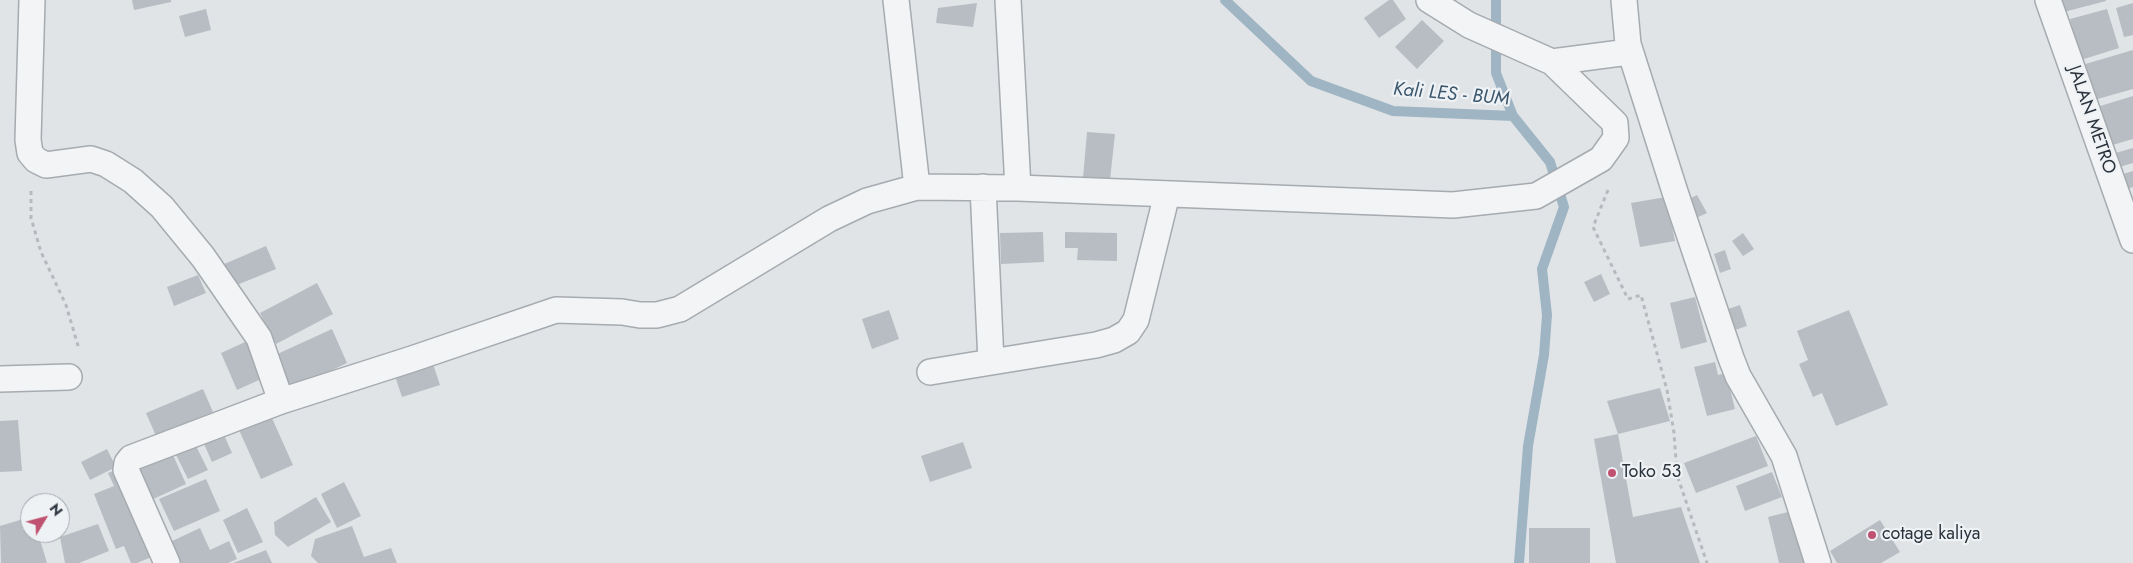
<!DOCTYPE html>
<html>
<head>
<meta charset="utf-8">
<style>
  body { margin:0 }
  #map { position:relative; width:2133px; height:563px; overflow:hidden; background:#e0e4e7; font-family:Jost,sans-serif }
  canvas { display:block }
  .north { position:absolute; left:20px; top:493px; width:50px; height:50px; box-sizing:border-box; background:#eff2f5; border:1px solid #a0a6ab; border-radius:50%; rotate:53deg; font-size:14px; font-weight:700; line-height:20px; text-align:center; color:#2a333c }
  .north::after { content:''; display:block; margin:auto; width:18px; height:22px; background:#be5270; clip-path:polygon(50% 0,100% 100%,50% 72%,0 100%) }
</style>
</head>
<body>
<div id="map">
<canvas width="2133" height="563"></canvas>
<div class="north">N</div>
</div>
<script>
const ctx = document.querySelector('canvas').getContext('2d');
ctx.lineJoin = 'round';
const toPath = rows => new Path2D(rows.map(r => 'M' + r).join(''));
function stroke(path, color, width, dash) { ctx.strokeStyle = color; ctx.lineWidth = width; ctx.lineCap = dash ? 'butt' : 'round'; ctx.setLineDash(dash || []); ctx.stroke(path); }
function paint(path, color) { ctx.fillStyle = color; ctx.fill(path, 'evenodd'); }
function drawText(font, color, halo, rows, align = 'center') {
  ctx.font = font + ' Jost,sans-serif'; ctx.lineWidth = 4.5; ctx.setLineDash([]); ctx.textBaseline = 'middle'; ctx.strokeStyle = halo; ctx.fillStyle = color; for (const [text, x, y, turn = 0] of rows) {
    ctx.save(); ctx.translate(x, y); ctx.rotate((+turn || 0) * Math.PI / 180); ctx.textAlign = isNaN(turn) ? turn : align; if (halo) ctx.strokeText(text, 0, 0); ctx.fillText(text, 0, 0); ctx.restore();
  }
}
stroke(toPath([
  [1225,0,1311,81,1393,111,1513,116],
  [1496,0,1496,73,1513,116,1550,162,1564,207,1542,269,1547,315,1544,355,1528,446,1519,563]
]), '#9fb5c3', 10);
paint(toPath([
  [132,0,171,0,171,2,134,10],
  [1389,0,1393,0,1406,19,1379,38,1364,18],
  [2056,0,2106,0,2106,1,2060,13],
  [977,3,973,27,936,23,938,8],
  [2133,3,2133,35,2124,37,2116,8],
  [206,9,211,30,185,37,179,16],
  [2107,9,2119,48,2081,60,2070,19],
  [1422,20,1444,41,1417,69,1395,47],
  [2133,50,2133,89,2094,100,2082,65],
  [2133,96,2133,139,2109,146,2097,107],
  [1087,132,1115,134,1110,180,1083,178],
  [2133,148,2133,163,2116,168,2112,154],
  [2133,171,2133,187,2124,190,2120,175],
  [1697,195,1707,213,1694,219,1685,201],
  [1666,197,1675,241,1640,247,1631,203],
  [1043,232,1044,262,1001,264,1000,233],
  [1065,232,1117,233,1117,261,1077,260,1078,248,1065,248],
  [1743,233,1754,249,1743,256,1732,241],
  [266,246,276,269,232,287,222,265],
  [1725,250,1731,269,1720,273,1714,254],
  [1601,274,1610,294,1594,302,1584,282],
  [198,275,206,293,174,306,167,287],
  [317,283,333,314,276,344,260,313],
  [1695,297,1707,342,1681,349,1670,303],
  [1740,305,1747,326,1732,331,1725,310],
  [889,310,899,339,872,349,862,319],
  [1849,310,1888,405,1836,426,1822,393,1813,397,1799,364,1808,360,1797,331],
  [332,329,347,363,289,391,273,356],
  [254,338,270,375,237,390,221,353],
  [430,355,440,385,402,397,392,367],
  [1715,362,1718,375,1726,373,1735,409,1707,416,1694,367],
  [1660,388,1670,421,1618,434,1607,401],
  [203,389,213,412,156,436,146,413],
  [267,407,293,465,261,479,235,421],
  [18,420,22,471,0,472,0,421],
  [221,428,232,453,212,462,201,437],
  [1618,434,1633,517,1681,507,1700,563,1616,563,1594,439],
  [1756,436,1768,466,1696,493,1684,463],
  [194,442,208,470,188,479,174,451],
  [963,442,972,468,930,482,921,456],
  [169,446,186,484,149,501,131,463],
  [107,449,116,467,90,480,81,462],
  [123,467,159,554,137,563,131,563,124,546,116,549,94,494,114,486,108,473],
  [1772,472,1782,497,1745,511,1736,486],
  [206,479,220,511,174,531,159,499],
  [344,482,361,516,337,528,321,494],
  [316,497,331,522,288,547,275,535,274,522],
  [247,508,263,542,238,553,223,520],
  [1800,509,1814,563,1779,563,1768,517],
  [30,517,30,533,38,533,47,563,1,563,0,526],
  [1880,520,1900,552,1881,563,1837,563,1830,551],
  [98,524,109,551,79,563,65,563,60,537],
  [352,526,364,557,391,548,397,563,318,563,311,556,315,539],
  [200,528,210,550,229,541,237,559,228,563,177,563,168,543],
  [1529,528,1590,528,1590,563,1529,563],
  [266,550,272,563,233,563,241,560]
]), '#b8bdc3');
const minor = toPath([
  [32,0,28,140,30,153,36,160,46,165,91,159,106,164,133,181,162,207,203,257,259,338,281,401],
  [896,0,917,187],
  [1008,0,1018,188],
  [2048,0,2133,240],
  [1628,44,1675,192,1731,358,1738,376,1784,456,1818,563],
  [1552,62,1621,53,1626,49,1628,44,1624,0],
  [983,187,991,362],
  [930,372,1096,345,1114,340,1128,332,1136,320,1167,194],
  [0,379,69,377],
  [167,563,126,470,127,463,131,458,281,401,412,359,556,310,622,312,640,315,657,315,680,309,829,219,867,201,917,187,1018,188,1453,205,1536,196,1601,159,1616,138,1615,123,1552,62,1469,25,1429,0]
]);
stroke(minor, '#a6abb0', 28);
stroke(toPath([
  [1608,190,1593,227,1628,299,1641,295,1667,390,1674,433,1677,475,1707,563],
  [31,191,31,218,41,252,66,305,79,349]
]), '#b6babe', 3, [4, 4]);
stroke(minor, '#f2f4f6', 25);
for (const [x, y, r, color] of [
  [1612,473,5,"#be5270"],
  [1872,535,5,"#be5270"]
]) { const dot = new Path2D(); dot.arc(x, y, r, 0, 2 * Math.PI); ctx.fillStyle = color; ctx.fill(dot); stroke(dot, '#eff2f5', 2); }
drawText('18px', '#2a333c', '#eff2f5', [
  ["JALAN METRO",2091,120,71]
]);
drawText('18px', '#2a333c', '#eff2f5', [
  ["Toko 53",1622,473],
  ["cotage kaliya",1882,535]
], 'left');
drawText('italic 19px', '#39566c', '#eff2f5', [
  ["Kali LES - BUM",1451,95,5]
]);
</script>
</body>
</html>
